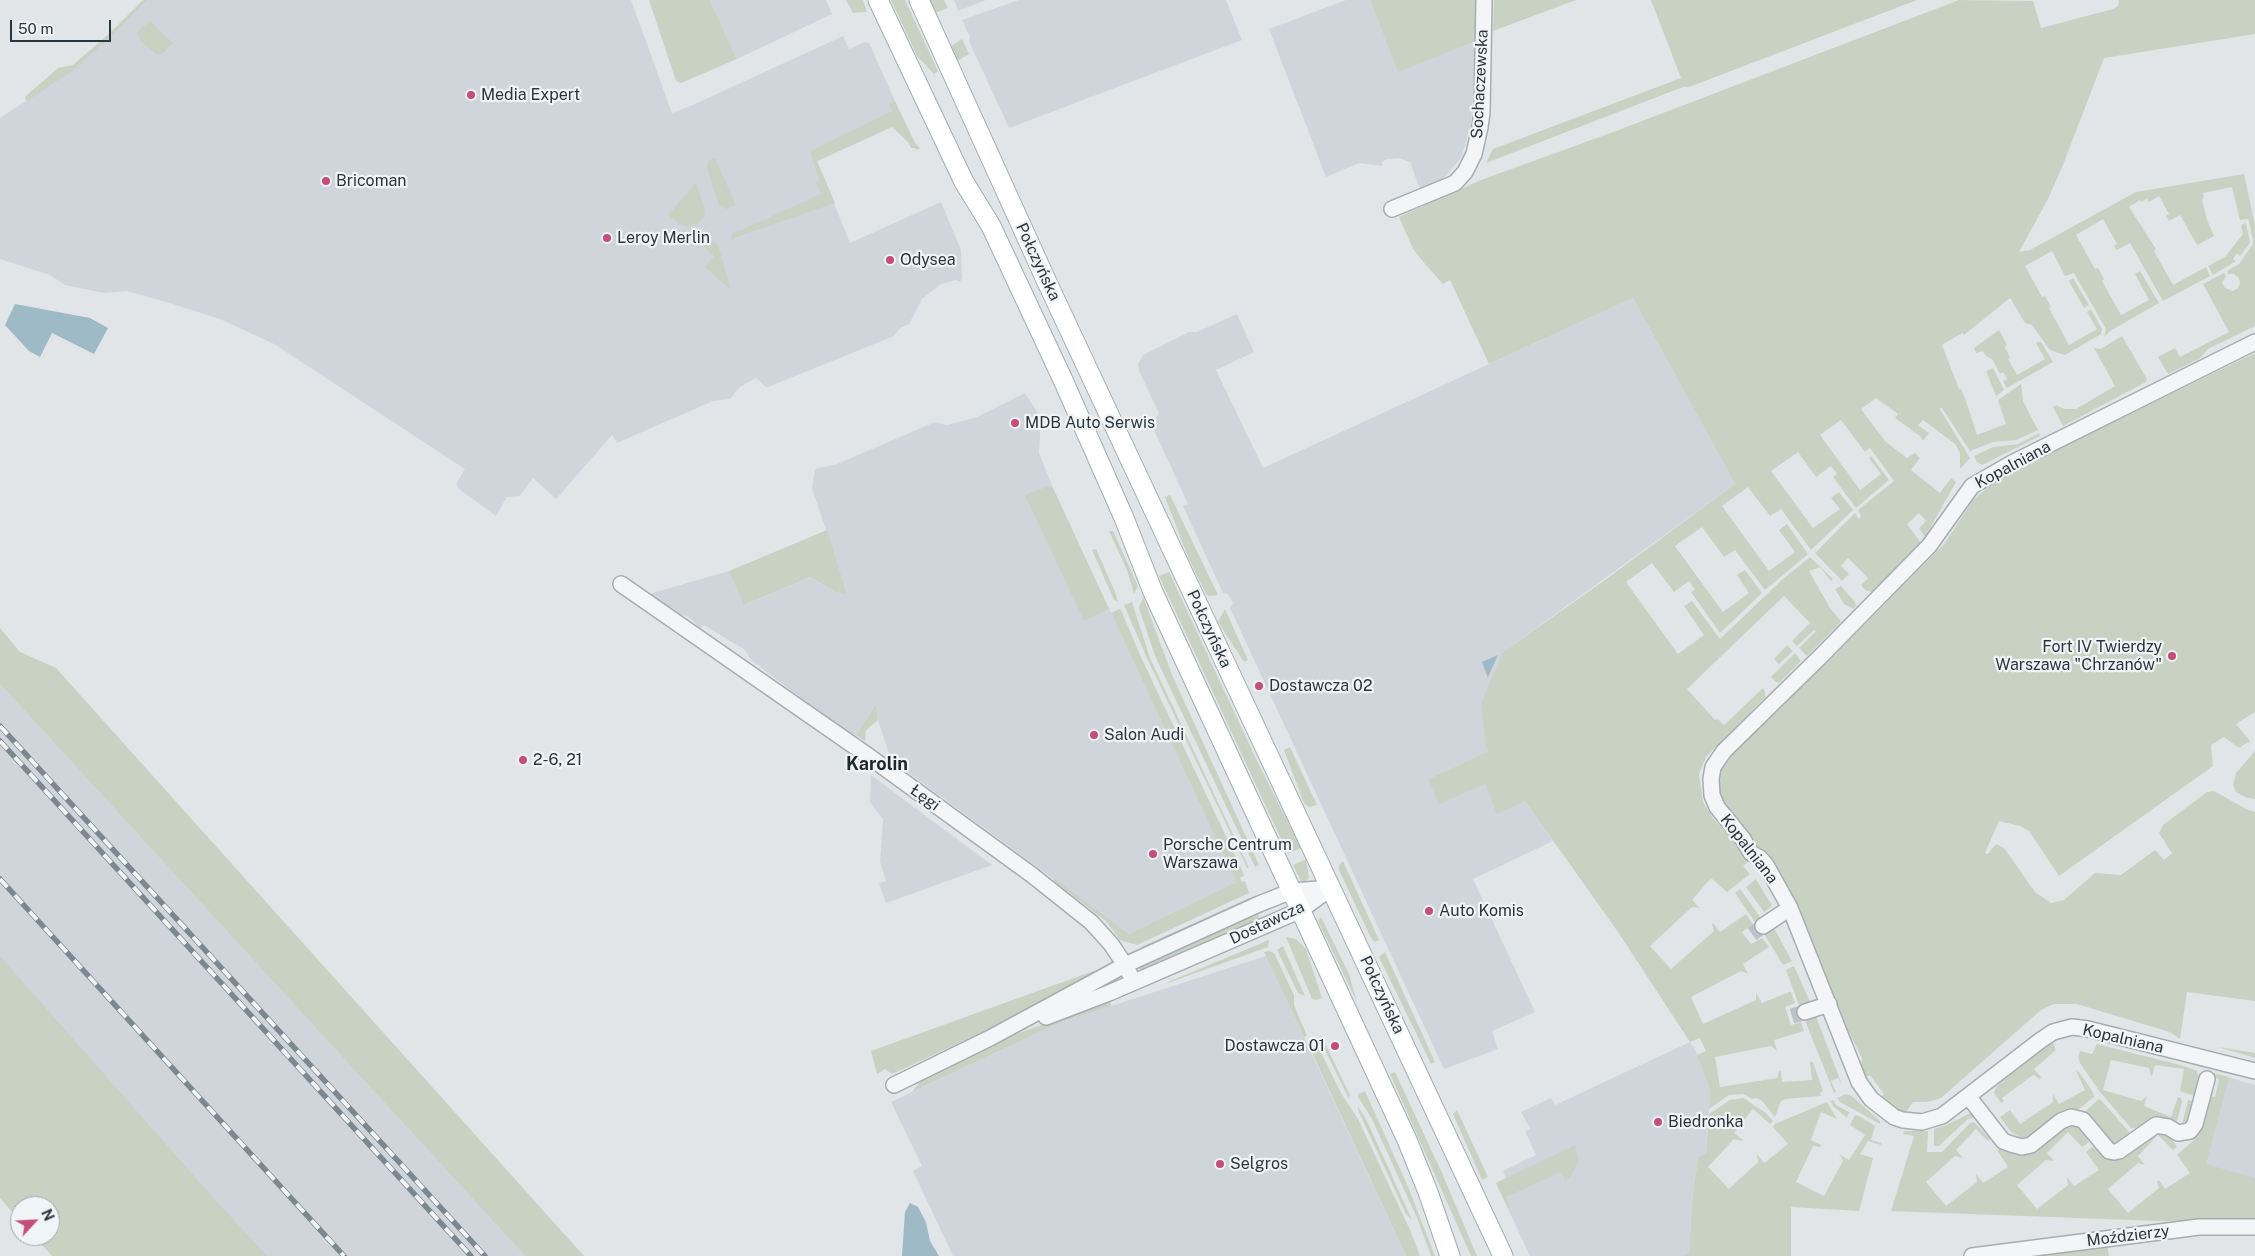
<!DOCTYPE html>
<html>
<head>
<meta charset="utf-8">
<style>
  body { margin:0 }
  #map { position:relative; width:2255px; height:1256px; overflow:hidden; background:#e1e5e8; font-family:"Public Sans",sans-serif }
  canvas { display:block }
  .north { position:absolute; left:10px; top:1196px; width:50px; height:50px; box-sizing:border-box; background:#f0f4f6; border:1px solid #a1a8ad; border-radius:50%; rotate:65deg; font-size:14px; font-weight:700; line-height:20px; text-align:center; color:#2a363f }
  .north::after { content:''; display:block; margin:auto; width:18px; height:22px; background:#c54e79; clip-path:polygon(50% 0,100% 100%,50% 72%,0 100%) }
  .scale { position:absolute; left:10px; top:20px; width:101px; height:22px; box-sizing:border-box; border:2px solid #2a363f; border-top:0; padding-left:6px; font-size:15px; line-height:18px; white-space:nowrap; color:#2a363f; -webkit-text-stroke:4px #f0f4f6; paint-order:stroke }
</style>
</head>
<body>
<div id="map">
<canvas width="2255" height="1256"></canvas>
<div class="north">N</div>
<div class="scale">50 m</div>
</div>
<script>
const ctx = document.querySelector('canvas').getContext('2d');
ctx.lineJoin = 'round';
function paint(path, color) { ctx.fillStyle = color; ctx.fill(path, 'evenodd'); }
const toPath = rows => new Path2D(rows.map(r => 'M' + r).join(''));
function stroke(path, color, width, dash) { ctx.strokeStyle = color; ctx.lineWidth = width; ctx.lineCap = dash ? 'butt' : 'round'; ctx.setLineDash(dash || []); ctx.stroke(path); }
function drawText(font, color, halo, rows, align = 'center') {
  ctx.font = font + ' "Public Sans",sans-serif'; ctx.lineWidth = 4.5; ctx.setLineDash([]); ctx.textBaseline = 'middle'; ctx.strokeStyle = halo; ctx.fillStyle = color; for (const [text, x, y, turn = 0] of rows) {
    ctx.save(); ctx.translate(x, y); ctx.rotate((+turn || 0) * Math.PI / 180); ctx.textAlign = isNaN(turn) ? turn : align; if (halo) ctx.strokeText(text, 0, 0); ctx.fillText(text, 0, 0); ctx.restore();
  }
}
paint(toPath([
  [143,0,631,0,672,113,695,104,843,36,849,49,865,42,869,43,895,101,889,104,892,111,875,135,817,161,850,243,941,202,961,250,962,278,960,282,956,280,941,284,922,299,909,324,900,328,894,336,768,387,766,387,756,378,740,387,730,399,713,401,617,443,612,435,556,499,533,478,520,496,507,497,496,516,459,489,456,484,465,469,274,344,220,319,173,304,127,291,104,293,65,285,50,275,0,259,0,118,26,101,25,97,58,68,73,65,110,33],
  [710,0,826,0,832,14,737,59],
  [954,0,986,0,958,11],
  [1019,0,1226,0,1242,40,1009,128,969,41,970,37,962,20],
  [1346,0,1370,0,1398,71,1476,41,1471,125,1461,158,1440,182,1420,189,1410,162,1399,158,1387,159,1382,162,1382,166,1359,163,1326,177,1269,29],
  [1633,298,1735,484,1503,652,1489,751,1428,779,1439,803,1485,784,1525,801,1553,841,1473,879,1535,1012,1492,1031,1498,1049,1444,1069,1230,608,1233,603,1228,594,1223,593,1183,506,1188,504,1154,430,1155,419,1159,413,1139,371,1138,364,1143,355,1189,332,1197,332,1237,314,1254,352,1216,370,1263,468],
  [1025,393,1041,418,1039,453,1053,488,1236,882,1129,934,891,760,878,720,876,704,856,735,844,731,751,660,745,650,704,625,700,629,690,618,686,615,681,616,649,594,729,571,745,605,810,577,835,592,847,593,812,488,815,469,837,464,935,422,947,425,977,417],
  [0,684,525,1256,182,1256,0,1027],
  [871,775,895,793,992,865,886,903,879,883,886,881,880,862,883,819,870,802],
  [1266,956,1406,1256,953,1256,913,1171,922,1166,891,1102,1061,1022],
  [1690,1042,1695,1049,1710,1089,1706,1153,1698,1157,1692,1203,1689,1253,1683,1256,1530,1256,1496,1183,1506,1178,1503,1171,1536,1155,1525,1131,1530,1129,1521,1112,1551,1098,1555,1105],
  [2224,1076,2255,1085,2255,1209,2186,1208]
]), '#cfd5da');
paint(toPath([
  [143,0,147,0,111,37,72,71,27,101,25,97,58,68,73,65,110,33],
  [649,0,710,0,737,59,681,83,676,81],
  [846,0,863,0,867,12,853,13],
  [891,0,905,0,938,71,934,74,917,56],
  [928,0,944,0,948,8,935,13],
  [1370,0,1477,0,1476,41,1398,72],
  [1494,0,1576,0,1493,31],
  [1651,0,1917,0,1689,87,1683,87,1486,163,1493,149,1681,78],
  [1959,0,2033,1,2041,28,2113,9,2118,6,2119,0,2255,0,2255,34,2104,58,2063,165,2047,201,2019,252,2030,250,2136,192,2244,174,2255,225,2255,326,2208,349,2199,359,2168,374,2158,357,2175,348,2180,357,2229,332,2203,284,2224,273,2226,276,2222,283,2225,288,2233,291,2238,288,2240,283,2239,278,2234,274,2228,274,2227,271,2239,264,2253,244,2253,239,2248,219,2240,220,2232,187,2203,193,2204,198,2202,199,2207,220,2214,236,2197,245,2180,215,2169,221,2166,216,2169,214,2159,196,2149,202,2147,199,2141,202,2140,200,2129,207,2156,249,2154,251,2173,285,2206,267,2210,276,2163,301,2130,243,2117,250,2114,246,2117,244,2103,219,2076,235,2095,269,2098,268,2104,279,2102,281,2121,315,2149,300,2135,274,2140,271,2159,303,2110,331,2104,337,2106,329,2074,273,2065,276,2052,251,2025,266,2042,297,2045,296,2051,307,2049,308,2069,345,2097,329,2087,312,2091,309,2102,329,2101,334,2065,355,2050,350,2032,325,2025,323,2010,298,1964,335,1962,333,1942,345,1959,389,1961,389,1965,398,1977,435,2006,424,1998,400,2021,384,2023,401,2038,430,2016,440,1993,442,1970,451,1942,408,1939,408,1970,458,1960,469,1960,453,1955,444,1923,420,1918,425,1929,433,1923,441,1920,436,1895,418,1898,414,1876,398,1861,409,1885,441,1907,458,1915,453,1920,458,1911,470,1940,493,1951,478,1956,482,1925,537,1919,528,1926,521,1919,513,1907,524,1921,543,1872,592,1865,590,1861,585,1868,578,1848,558,1841,566,1849,574,1842,581,1815,553,1855,513,1859,519,1861,516,1858,510,1894,481,1870,448,1865,452,1841,420,1820,435,1860,490,1881,474,1869,458,1871,456,1889,480,1856,508,1833,477,1837,474,1831,466,1816,477,1798,452,1771,471,1813,528,1840,509,1831,498,1839,492,1853,510,1811,550,1781,509,1770,516,1748,487,1722,506,1769,571,1795,552,1779,530,1787,524,1808,554,1765,590,1735,550,1724,557,1702,527,1675,546,1723,612,1749,593,1737,575,1745,570,1762,593,1720,633,1691,592,1695,589,1689,581,1674,592,1652,563,1626,582,1678,654,1704,635,1684,606,1692,601,1720,639,1784,578,1810,557,1833,579,1831,581,1820,567,1809,571,1830,608,1840,620,1841,622,1807,656,1799,648,1816,631,1814,630,1797,646,1792,641,1810,623,1784,596,1687,689,1715,720,1718,719,1724,725,1763,688,1765,692,1765,697,1706,757,1699,774,1703,802,1713,818,1750,860,1743,866,1750,874,1727,892,1711,878,1692,900,1700,908,1692,907,1650,946,1671,969,1714,931,1712,924,1713,923,1720,932,1746,914,1753,924,1742,932,1751,944,1762,938,1769,947,1743,964,1748,974,1741,971,1691,997,1703,1024,1756,1000,1756,993,1762,1003,1789,992,1791,992,1795,1003,1785,1007,1791,1025,1801,1022,1804,1031,1774,1040,1777,1051,1771,1046,1715,1057,1720,1087,1777,1078,1779,1071,1781,1071,1782,1082,1812,1080,1810,1062,1813,1062,1823,1091,1820,1093,1821,1096,1785,1099,1781,1101,1775,1117,1762,1101,1757,1098,1752,1099,1744,1094,1729,1095,1709,1109,1710,1089,1697,1055,1706,1051,1700,1038,1690,1042,1618,932,1525,801,1497,814,1485,784,1439,804,1428,779,1489,751,1486,746,1481,704,1503,652,1605,580,1735,484,1633,298,1489,364,1450,280,1443,284,1425,264,1413,249,1399,217,1481,180,1616,131],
  [150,21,173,43,162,54,156,54,140,41,139,36,137,32],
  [962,39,969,54,957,61,951,46],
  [895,101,915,143,920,148,916,150,915,148,911,148,908,142,892,127,817,161,835,203,731,239,732,234,821,194,816,182,819,181,811,154,812,150,892,111,889,104],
  [715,158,736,205,726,209,719,206,707,168,708,161],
  [696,183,703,203,705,215,697,224,688,227,679,224,668,215],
  [2246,223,2250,243,2240,256,2237,253,2233,259,2236,261,2213,275,2208,266,2225,257,2243,234,2241,225],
  [706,239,711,239,718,245,731,290,705,267,714,256,701,244],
  [2073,278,2089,305,2084,308,2069,281],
  [1999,330,2007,345,2005,347,2010,357,2008,359,2017,375,2045,359,2036,343,2038,342,2041,342,2053,362,2007,388,2003,381,2007,379,2003,372,2000,374,1992,359,1986,356,1983,351,1976,353,1974,348],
  [2122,336,2147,379,2146,382,2063,426,2053,407,2056,405,2064,409,2076,409,2115,386,2094,348,2101,349],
  [2255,353,2255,712,2236,724,2250,741,2239,748,2224,737,2211,745,2213,766,2059,876,2029,831,2020,826,1999,821,1985,853,1988,854,1996,844,2004,848,2035,892,2051,903,2064,900,2095,873,2121,875,2155,850,2164,860,2172,853,2159,833,2163,825,2207,792,2214,791,2248,810,2255,812,2255,1001,2187,992,2180,1039,2170,1032,2077,1004,2054,1004,2041,1010,1941,1098,1928,1102,1913,1102,1906,1112,1895,1109,1879,1098,1884,1094,1870,1075,1864,1078,1861,1072,1862,1058,1837,1008,1799,907,1778,868,1768,855,1754,850,1726,809,1721,797,1719,784,1721,770,1729,756,1828,662,1945,543,1973,500,1989,486,2009,473],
  [1993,368,2004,390,1996,396,1986,371],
  [2039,433,2040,436,1982,465,1977,462,1974,456,1993,447,2018,444],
  [1049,486,1053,488,1109,609,1084,621,1025,495],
  [1170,495,1218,595,1209,596,1206,594,1188,557,1165,497],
  [827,530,847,594,835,592,810,577,744,605,729,571],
  [1109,531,1113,531,1138,586,1134,594,1127,570],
  [1096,549,1115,592,1118,602,1114,600,1092,550],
  [1169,572,1257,761,1301,848,1288,854,1159,576],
  [1841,586,1855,602,1856,605,1854,609,1844,604,1835,589],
  [1143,597,1173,677,1259,865,1255,867,1155,656,1139,608],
  [1132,602,1150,658,1249,868,1247,868,1146,656,1124,605],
  [1119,609,1121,610,1140,655,1242,870,1244,876,1240,878,1242,882,1245,881,1249,893,1137,945,1120,940,1107,922,1054,881,1054,878,1129,934,1236,882,1111,613],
  [1225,609,1248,660,1244,662,1218,622],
  [0,628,20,652,56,668,584,1256,525,1256,0,684],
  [1787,645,1793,651,1779,664,1774,659],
  [1795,653,1801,661,1779,683,1776,682,1771,677],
  [876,704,878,720,866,730,865,741,856,735],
  [1290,747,1317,805,1309,807,1304,803,1284,750],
  [2255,751,2255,799,2247,798,2236,792,2233,785,2236,773],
  [1306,859,1309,878,1305,883,1301,881,1293,865],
  [1343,861,1379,940,1375,942,1371,938,1339,870,1339,865],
  [1756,879,1772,906,1764,912,1746,887],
  [1740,889,1763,921,1757,925,1735,893],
  [1249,898,1253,901,1143,950,1141,947],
  [1257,912,1261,921,1141,971,1139,967],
  [1321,917,1349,974,1357,1002,1318,921],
  [1773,926,1792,961,1783,965,1763,932],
  [1286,937,1296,939,1306,949,1322,998,1317,1000,1312,999],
  [1269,940,1268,947,1168,983,1168,982],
  [1283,946,1305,996,1298,993,1277,950],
  [1269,951,1274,953,1294,995,1294,1005,1307,1036,1304,1037,1264,952],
  [1385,952,1435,1062,1431,1064,1379,957],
  [0,956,210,1194,267,1256,52,1256,34,1236,50,1236,50,1206,20,1206,20,1221,0,1198],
  [1794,966,1811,1004,1800,1008,1786,970],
  [1096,970,1099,975,1024,1013,892,1074,885,1069,877,1074,871,1051],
  [1109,1001,1112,1006,1061,1022,912,1092,925,1075,1019,1033],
  [1816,1016,1842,1085,1838,1078,1831,1081,1836,1092,1834,1093,1804,1018],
  [1321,1035,1350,1095,1349,1099,1319,1038],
  [1313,1039,1315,1040,1341,1093,1358,1119,1411,1232,1420,1256,1406,1256,1307,1042],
  [2053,1043,2056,1050,2034,1069,2041,1077,2040,1079,2033,1075,2002,1098,2004,1101,2001,1103,1994,1093,1996,1087,2041,1048],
  [2097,1044,2184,1066,2197,1071,2198,1077,2194,1096,2180,1091,2184,1069,2155,1065,2152,1076,2151,1076,2149,1068,2111,1060,2103,1090,2141,1101,2147,1096,2144,1106,2171,1117,2178,1097,2181,1098,2182,1102,2176,1125,2165,1118,2156,1117,2138,1129,2131,1128,2100,1092,2080,1063,2078,1057,2080,1051,2092,1054],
  [2218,1047,2255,1053,2255,1058],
  [2076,1071,2079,1072,2093,1092,2094,1097,2078,1110,2034,1136,2023,1139,2011,1132,2000,1117,2010,1110,2020,1124,2053,1102,2053,1094,2059,1104,2085,1090],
  [1395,1072,1442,1173,1477,1256,1471,1256,1390,1074],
  [2209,1072,2229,1077,2206,1164,2255,1178,2255,1222,2183,1222,1891,1211,1914,1136,1903,1134,1904,1131,1928,1131,1927,1152,1942,1152,1970,1123,1974,1122,1990,1139,1988,1141,1976,1129,1956,1150,1963,1158,1955,1156,1926,1182,1946,1206,1977,1182,1976,1174,1983,1183,2008,1167,1997,1150,1999,1149,2009,1153,2021,1153,2068,1123,2078,1126,2089,1142,2082,1147,2068,1132,2047,1153,2054,1161,2046,1160,2017,1185,2037,1209,2068,1185,2067,1177,2074,1186,2099,1170,2086,1152,2092,1147,2106,1155,2153,1131,2167,1132,2177,1147,2173,1150,2158,1135,2138,1156,2145,1165,2138,1163,2108,1189,2128,1213,2159,1188,2157,1182,2159,1180,2165,1189,2190,1173,2177,1155,2195,1139,2207,1096,2215,1097,2219,1079,2208,1076],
  [1365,1091,1409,1189,1435,1256,1431,1256,1417,1218,1372,1119,1358,1097,1358,1094],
  [1846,1094,1852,1096,1880,1121,1880,1124,1840,1102,1837,1098],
  [1743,1098,1766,1113,1773,1121,1770,1124,1753,1109,1734,1133,1743,1140,1741,1141,1734,1139,1708,1167,1729,1189,1758,1162,1757,1154,1764,1163,1788,1144,1773,1127,1775,1124,1827,1102,1837,1119,1821,1112,1811,1140,1821,1145,1820,1147,1813,1146,1796,1182,1824,1196,1843,1161,1839,1154,1849,1160,1865,1135,1850,1125,1855,1115,1861,1117,1875,1126,1871,1140,1881,1143,1881,1145,1868,1141,1860,1154,1873,1158,1859,1211,1791,1207,1791,1256,1683,1256,1689,1253,1692,1203,1698,1157,1706,1153,1709,1114,1730,1100],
  [2099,1099,2102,1101,2129,1132,2130,1136,2120,1144,2112,1145,2083,1113],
  [1833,1100,1836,1105,1849,1112,1847,1118,1833,1106,1830,1101],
  [2188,1100,2193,1101,2188,1120,2182,1125],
  [1358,1106,1367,1121,1412,1220,1406,1214,1358,1110],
  [1457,1110,1488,1177,1482,1180,1453,1114],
  [1974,1111,1979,1120,1975,1118,1968,1119,1939,1146,1934,1146,1934,1129,1947,1125],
  [1575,1145,1579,1161,1570,1177,1566,1181,1561,1172,1506,1197,1510,1207,1508,1208,1496,1183],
  [2107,1243,2109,1256,2039,1256,2038,1252]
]), '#c9d2c2');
paint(toPath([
  [15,304,90,318,108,328,94,354,52,333,40,357,29,351,5,325],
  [1498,655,1488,677,1488,678,1482,662],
  [910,1203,918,1207,926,1222,930,1241,939,1256,902,1256,905,1212]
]), '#9ebac6');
stroke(toPath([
  [1752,934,1763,926],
  [1792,1016,1805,1012]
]), '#bcc2c6', 15, [15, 8]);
const minor = toPath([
  [1392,209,1455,183,1465,172,1474,154,1480,127,1482,112,1484,0],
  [2255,342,2012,463,1972,486,1929,546,1822,655,1724,751,1713,767,1711,779,1712,795,1717,807,1743,839,1751,853,1760,858,1766,865,1790,908,1859,1082,1871,1099,1894,1117,1903,1120,1922,1122,1942,1116,2041,1040,2053,1032,2072,1027,2088,1029,2255,1071],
  [621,584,867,755,1032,875,1091,922,1111,944,1125,965,1134,982],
  [1763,926,1790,908],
  [1805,1012,1829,1004],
  [1046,1017,1109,993,1301,910,1331,888],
  [894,1085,990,1038,1125,965,1259,904,1292,891,1332,888],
  [1968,1096,2003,1141,2011,1144,2022,1147,2031,1145,2061,1121,2071,1117,2083,1120,2109,1151,2114,1152,2119,1151,2156,1125,2168,1127,2178,1133,2190,1131,2195,1124,2207,1079],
  [1972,1256,2199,1227,2255,1227]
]);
const major = toPath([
  [878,0,964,182,991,226,1063,380,1124,518,1153,592,1407,1140,1428,1192,1450,1256],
  [919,0,1046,280,1503,1256]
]);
stroke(minor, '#a6adb2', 18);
stroke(major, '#a1acb3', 21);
stroke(minor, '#f3f5f7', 15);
stroke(major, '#fff', 19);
const rail = toPath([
  [0,726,485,1256],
  [0,741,471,1256],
  [0,879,344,1256]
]);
stroke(rail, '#7b8891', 5.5);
stroke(rail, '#f0f4f6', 4, [11]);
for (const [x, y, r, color] of [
  [471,95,5,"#c54e79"],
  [326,181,5,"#c54e79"],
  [607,238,5,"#c54e79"],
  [890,260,5,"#c54e79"],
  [1015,423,5,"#c54e79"],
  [2172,656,5,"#c54e79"],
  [1259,686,5,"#c54e79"],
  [1094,735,5,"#c54e79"],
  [523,760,5,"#c54e79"],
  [1153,854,5,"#c54e79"],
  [1429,911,5,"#c54e79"],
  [1335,1046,5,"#c54e79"],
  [1658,1122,5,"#c54e79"],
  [1220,1164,5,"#c54e79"]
]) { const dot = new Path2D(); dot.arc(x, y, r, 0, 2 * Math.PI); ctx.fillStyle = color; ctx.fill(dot); stroke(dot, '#f0f4f6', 2); }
drawText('16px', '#2a363f', '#f0f4f6', [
  ["Sochaczewska",1480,84,-87],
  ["Połczyńska",1038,262,65],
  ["Kopalniana",2013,465,-28],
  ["Połczyńska",1209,629,65],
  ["Łęgi",925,798,36],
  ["Kopalniana",1749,849,52],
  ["Dostawcza",1267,923,-25],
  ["Połczyńska",1382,995,65],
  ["Kopalniana",2123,1039,13],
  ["Moździerzy",2128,1236,-7]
]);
drawText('16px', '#2a363f', '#f0f4f6', [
  ["Media Expert",481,95],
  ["Bricoman",336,181],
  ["Leroy Merlin",617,238],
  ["Odysea",900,260],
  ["MDB Auto Serwis",1025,423],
  ["Fort IV Twierdzy",2162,647,"right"],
  ["Warszawa \"Chrzanów\"",2162,665,"right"],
  ["Dostawcza 02",1269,686],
  ["Salon Audi",1104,735],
  ["2-6, 21",533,760],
  ["Porsche Centrum",1163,845],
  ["Warszawa",1163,863],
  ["Auto Komis",1439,911],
  ["Dostawcza 01",1325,1046,"right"],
  ["Biedronka",1668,1122],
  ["Selgros",1230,1164]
], 'left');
drawText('bold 18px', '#1c2730', '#f0f4f6', [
  ["Karolin",877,764]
]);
</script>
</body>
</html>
